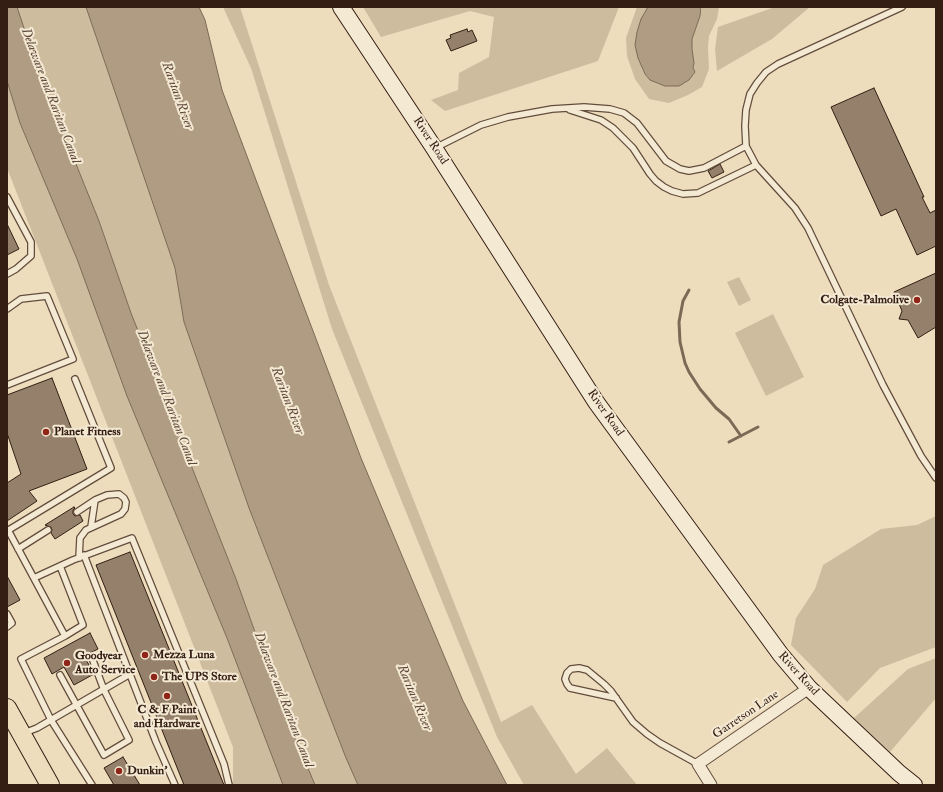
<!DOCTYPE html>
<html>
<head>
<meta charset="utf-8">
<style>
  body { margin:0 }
  #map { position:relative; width:943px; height:792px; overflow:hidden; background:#eeddbc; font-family:"IM FELL Double Pica",serif }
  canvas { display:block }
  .frame { position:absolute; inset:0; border:8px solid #341d13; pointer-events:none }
</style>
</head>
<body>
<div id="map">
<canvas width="943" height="792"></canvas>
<div class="frame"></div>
</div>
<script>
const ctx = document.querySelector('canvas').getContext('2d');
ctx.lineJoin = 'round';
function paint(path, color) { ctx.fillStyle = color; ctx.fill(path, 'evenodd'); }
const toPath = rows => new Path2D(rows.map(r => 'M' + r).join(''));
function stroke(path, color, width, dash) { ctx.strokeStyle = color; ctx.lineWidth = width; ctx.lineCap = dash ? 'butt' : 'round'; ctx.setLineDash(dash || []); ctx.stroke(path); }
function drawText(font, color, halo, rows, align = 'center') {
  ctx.font = font + ' "IM FELL Double Pica",serif'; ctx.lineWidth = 4; ctx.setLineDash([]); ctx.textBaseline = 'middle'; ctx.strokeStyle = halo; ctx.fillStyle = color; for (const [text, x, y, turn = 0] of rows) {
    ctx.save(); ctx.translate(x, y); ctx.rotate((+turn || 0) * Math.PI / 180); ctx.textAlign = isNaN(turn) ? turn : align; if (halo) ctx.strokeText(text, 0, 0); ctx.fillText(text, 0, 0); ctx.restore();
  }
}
paint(toPath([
  [17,7,86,7,175,268,184,322,249,508,346,758,358,785,315,785,278,696,236,579,131,313,99,221,38,70],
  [223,7,240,7,329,285,501,722,532,705,576,774,607,748,637,785,524,785,497,737,332,329,251,68],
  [363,7,619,7,598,61,445,111,431,100,458,90,459,73,489,57,494,17,470,11,381,37],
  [637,7,648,7,641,19,642,69,645,74,650,80,685,83,694,74,692,49,692,39,702,9,701,7,719,7,717,19,709,36,708,47,709,69,702,87,688,95,669,103,649,99,635,79,627,56,626,38],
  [775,7,810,7,772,39,717,71,715,49,718,27],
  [7,81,20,123,77,259,127,396,227,638,283,785,233,785,233,747,7,168],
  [739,277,751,300,739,306,727,282],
  [773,314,804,377,766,396,735,333],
  [936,516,936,647,880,668,847,702,791,645,796,618,815,589,823,565,881,529,917,525],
  [936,658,936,698,890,752,854,718,908,669]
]), '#cebc9f');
const water = toPath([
  [7,7,17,7,38,70,99,221,131,313,236,579,278,696,315,785,283,785,227,638,127,396,77,259,20,123,7,81,7,7],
  [86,7,199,7,205,20,222,90,361,458,463,701,507,785,358,785,346,758,249,508,184,322,175,268,86,7],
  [648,7,701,7,700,16,692,39,692,49,694,63,693,68,695,72,689,80,679,86,665,86,650,80,645,74,638,58,635,45,637,32,641,19,648,7]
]);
paint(water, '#af9c83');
stroke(water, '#7e6956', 1);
stroke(toPath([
  [689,290,683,301,679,322,680,342,685,363,689,372,700,389,716,408,729,419,741,436],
  [729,442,758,427]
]), '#7e6956', 3);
const building = toPath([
  [467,29,468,32,472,30,477,41,451,51,446,40,451,38,450,35,467,29],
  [874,88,924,197,922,197,930,213,936,210,936,246,917,255,896,209,881,216,831,107,874,88],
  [720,164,724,172,712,178,708,171,720,164],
  [7,224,19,249,7,255,7,224],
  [936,273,936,327,918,338,908,320,899,319,902,311,894,292,936,273],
  [52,378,87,469,29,491,37,501,7,521,7,483,21,474,7,433,7,395,52,378],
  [74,507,75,508,73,510,73,514,75,516,80,515,83,521,55,539,51,533,52,530,51,527,45,525,74,507],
  [130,552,224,785,184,785,96,565,130,552],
  [7,576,20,600,7,607,7,576],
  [90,633,98,649,84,656,94,674,74,685,64,667,52,674,44,658,90,633],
  [123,757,140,785,114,785,104,768,123,757]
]);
paint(building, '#95816b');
stroke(building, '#341d13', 1);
const lane = toPath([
  [902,7,778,64,766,72,757,83,750,94,746,110,745,126,746,146,756,165,795,208,808,228,883,385,921,456,936,478],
  [570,110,601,120,613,128,633,148,650,174,656,181,664,187,672,191,683,194,698,193,756,165],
  [435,148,481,125,508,117,552,109,584,107,610,109,624,113,637,123,666,161,680,169,689,171,704,168,746,146],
  [7,197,31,242,31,256,16,269,7,274],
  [7,309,21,299,47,296,73,359,7,385],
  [77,512,95,500],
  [8,530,65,636],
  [7,531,111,468,75,379],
  [18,549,48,530],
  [84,555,156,742,175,785],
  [79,558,80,538,86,530,121,514,125,509,126,502,124,498,119,494,107,495,95,500,91,527],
  [60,566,83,625,65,636,21,659,51,720,92,785],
  [34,578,73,560,132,538,224,764,229,785],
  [7,614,12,623,7,627],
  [60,675,104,755,129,740,104,690,92,658],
  [616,698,570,688,567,684,565,679,567,673,571,669,579,668,587,670,604,684,611,691,633,722,647,734,660,743,698,764],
  [24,733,37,728,130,674]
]);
const street = toPath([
  [711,785,698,764,809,688]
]);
const secondary = toPath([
  [341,7,434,148,596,402,781,655,809,688,899,773,914,785]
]);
const primary = toPath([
  [7,708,50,785]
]);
stroke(lane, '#624d3d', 8);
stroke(street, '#624d3d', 13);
stroke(secondary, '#341d13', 18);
stroke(primary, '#341d13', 20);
stroke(lane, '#f4e9d3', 5.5);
stroke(street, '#f4e9d3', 11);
stroke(secondary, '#f4e9d3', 16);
stroke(primary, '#eeddbc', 18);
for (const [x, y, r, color] of [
  [917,300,4,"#8f2418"],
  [46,432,4,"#8f2418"],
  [145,655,4,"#8f2418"],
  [67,663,4,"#8f2418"],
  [154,677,4,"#8f2418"],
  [167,696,4,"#8f2418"],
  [119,771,4,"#8f2418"]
]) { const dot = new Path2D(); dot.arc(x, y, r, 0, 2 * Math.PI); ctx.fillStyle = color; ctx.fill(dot); stroke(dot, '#f4e9d3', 1.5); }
drawText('12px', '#341d13', '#f4e9d3', [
  ["River Road",430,141,57],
  ["River Road",605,413,55],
  ["River Road",798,674,48],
  ["Garretson Lane",746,715,-34]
]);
drawText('bold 12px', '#341d13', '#f4e9d3', [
  ["Colgate-Palmolive",909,300,"right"],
  ["Planet Fitness",54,432],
  ["Mezza Luna",153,655],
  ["Goodyear",75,656],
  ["Auto Service",75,670],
  ["The UPS Store",162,677],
  ["C & F Paint",167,710,"center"],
  ["and Hardware",167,724,"center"],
  ["Dunkin'",127,771]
], 'left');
drawText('italic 13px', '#5f493a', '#f4e9d3', [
  ["Delaware and Raritan Canal",50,96,69],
  ["Raritan River",177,96,70],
  ["Delaware and Raritan Canal",166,398,69],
  ["Raritan River",287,401,69],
  ["Raritan River",414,698,67],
  ["Delaware and Raritan Canal",283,700,69]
]);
</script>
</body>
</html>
